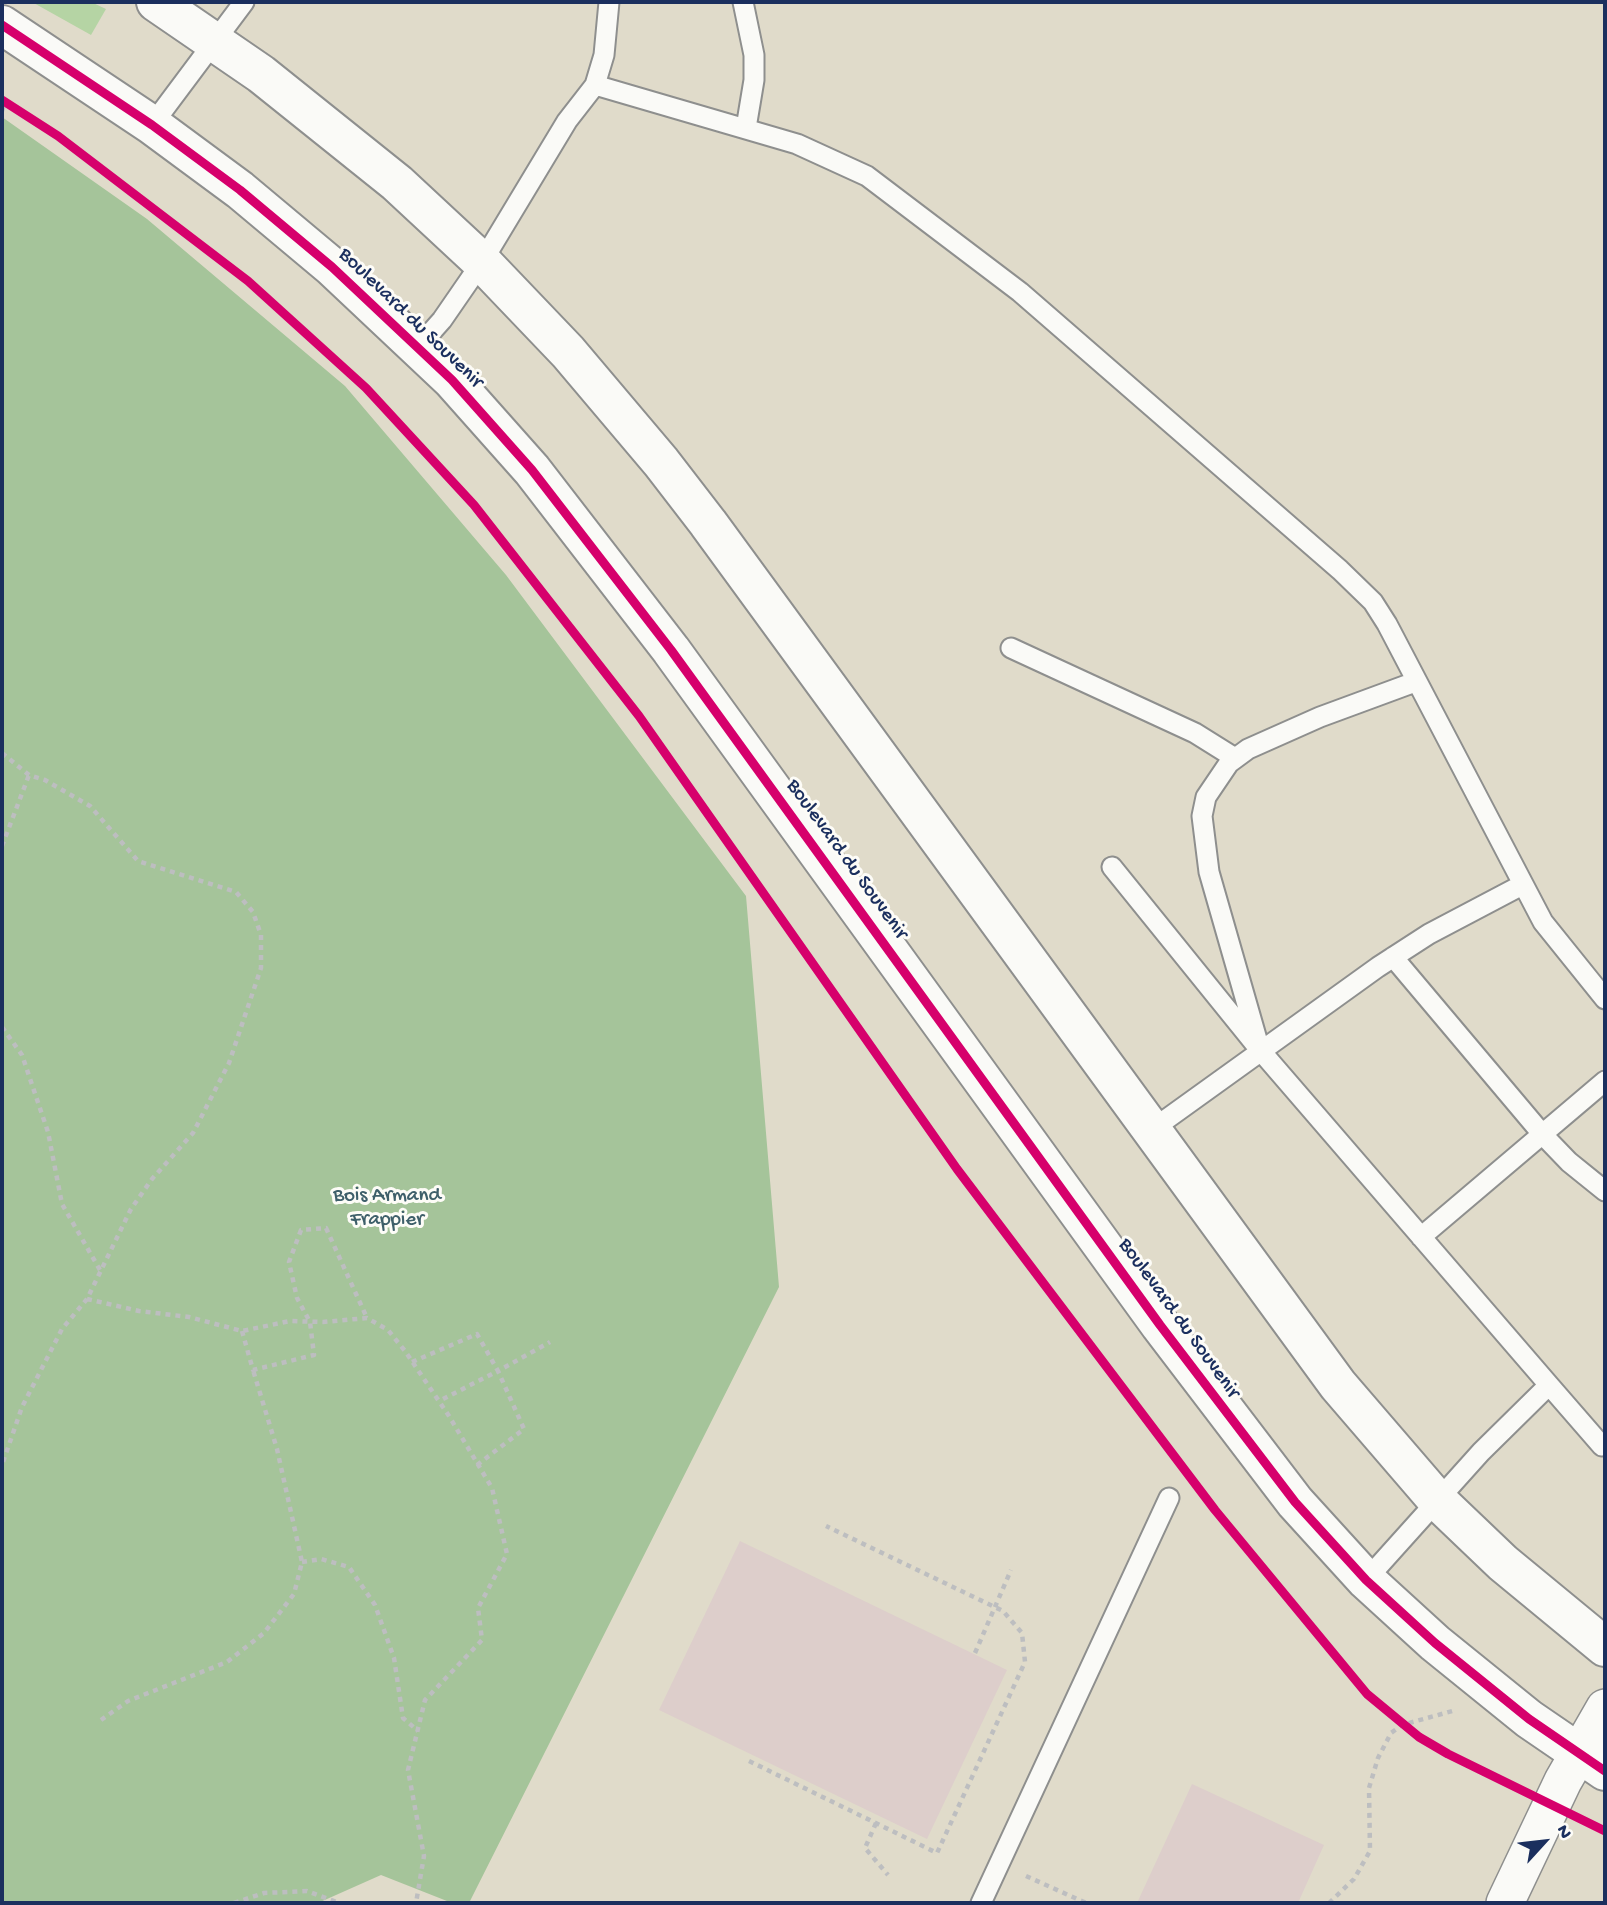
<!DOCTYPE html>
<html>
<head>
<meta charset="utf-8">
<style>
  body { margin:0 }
  #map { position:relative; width:1607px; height:1905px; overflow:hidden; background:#e0dbca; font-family:"Gochi Hand",sans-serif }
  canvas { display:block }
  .frame { position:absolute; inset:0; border:4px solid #1b2f5e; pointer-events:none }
  .north { position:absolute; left:1509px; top:1807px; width:70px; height:70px; -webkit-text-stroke:5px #fdfcf7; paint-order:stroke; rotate:63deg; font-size:19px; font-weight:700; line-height:28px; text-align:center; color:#1b2f5e }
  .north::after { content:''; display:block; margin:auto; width:24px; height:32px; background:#1b2f5e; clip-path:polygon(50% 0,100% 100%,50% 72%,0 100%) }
</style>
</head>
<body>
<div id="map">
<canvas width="1607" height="1905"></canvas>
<div class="frame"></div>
<div class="north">N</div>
</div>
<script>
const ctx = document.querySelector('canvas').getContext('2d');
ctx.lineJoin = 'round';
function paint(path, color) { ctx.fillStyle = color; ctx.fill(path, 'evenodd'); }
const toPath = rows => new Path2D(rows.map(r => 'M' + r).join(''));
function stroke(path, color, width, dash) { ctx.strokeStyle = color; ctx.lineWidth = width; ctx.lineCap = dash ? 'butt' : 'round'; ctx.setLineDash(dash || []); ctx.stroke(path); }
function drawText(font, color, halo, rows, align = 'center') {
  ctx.font = font + ' "Gochi Hand",sans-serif'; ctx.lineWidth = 6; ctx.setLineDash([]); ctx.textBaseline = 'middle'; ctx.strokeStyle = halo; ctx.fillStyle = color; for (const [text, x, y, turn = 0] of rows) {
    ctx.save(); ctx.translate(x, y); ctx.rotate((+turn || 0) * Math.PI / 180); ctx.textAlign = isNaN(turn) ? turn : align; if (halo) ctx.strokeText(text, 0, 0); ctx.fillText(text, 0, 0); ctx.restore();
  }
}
paint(toPath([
  [32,2,91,2,106,9,91,35]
]), '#b5d4a4');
paint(toPath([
  [2,117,147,219,345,386,506,575,746,896,779,1287,469,1903,452,1903,381,1875,318,1903,2,1903]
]), '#a5c49a');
paint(toPath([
  [740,1541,1007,1670,927,1839,659,1710],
  [1192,1784,1324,1845,1298,1903,1137,1903]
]), '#ddcecb');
const service = toPath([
  [743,2,754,55,754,80,746,128],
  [595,85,797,144,867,176,1020,292,1340,570,1373,602,1387,624,1543,922,1605,999],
  [152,125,244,2],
  [418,347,442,320,482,262,567,121,595,85,604,55,609,2],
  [1011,648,1195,733,1235,758],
  [1112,867,1260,1050,1549,1385,1602,1446,1605,1443],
  [1393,957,1543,1135,1569,1162,1605,1191],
  [1258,1043,1209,872,1202,816,1206,797,1229,763,1248,749,1320,717,1415,682],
  [1150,1131,1378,967,1429,934,1522,885],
  [1421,1237,1605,1081],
  [1366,1580,1481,1452,1549,1385],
  [981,1903,1169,1498]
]);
const minor = toPath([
  [1505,1903,1563,1781,1605,1708]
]);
const tertiary = toPath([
  [156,2,261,74,397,183,482,262,568,352,661,462,708,523,1338,1385,1437,1500,1503,1563,1605,1647],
  [2,25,152,125,240,190,332,267,452,380,532,470,671,650,1160,1325,1295,1502,1366,1580,1435,1643,1529,1719,1605,1771]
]);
stroke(service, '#8e8f8e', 23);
stroke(minor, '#8e8f8e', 40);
stroke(tertiary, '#8e8f8e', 42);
stroke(toPath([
  [2,111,5,102],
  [2,753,29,775,45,780,90,806,138,861,236,892,253,912,261,935,261,968,229,1063,193,1133,152,1179,131,1209,87,1299,62,1329,22,1407,2,1465],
  [2,846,29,775],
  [2,1027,22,1055,48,1132,62,1204,100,1270],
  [87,1299,139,1311,189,1317,242,1331,290,1321,323,1322,367,1318,388,1330,405,1351,449,1416,492,1488,507,1554,478,1608,482,1640,425,1700,408,1770,424,1856,416,1903],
  [242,1331,253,1370,314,1355,310,1322,297,1298,289,1262,301,1230,326,1228,367,1318],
  [412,1362,477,1334,498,1371,439,1401],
  [477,1465,524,1429,498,1371,550,1342],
  [302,1562,321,1559,349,1567,375,1605,394,1658,403,1718,418,1731],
  [975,1653,1011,1570],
  [101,1720,128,1701,227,1662,264,1633,294,1594,302,1562,277,1449,253,1370],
  [749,1761,937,1853,1025,1662,1022,1633,1003,1611,826,1526],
  [876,1823,865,1848,888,1875],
  [1026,1876,1086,1903],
  [234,1903,264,1893,307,1891,339,1903],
  [1329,1903,1354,1879,1370,1851,1369,1788,1378,1758,1391,1733,1402,1725,1456,1710]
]), '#bdbec0', 4.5, [5, 5]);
stroke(service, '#fafaf7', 19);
stroke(minor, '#fafaf7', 37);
stroke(tertiary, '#fafaf7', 38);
stroke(toPath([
  [2,25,152,125,240,190,332,267,452,380,532,470,671,650,1160,1325,1295,1502,1366,1580,1435,1643,1529,1719,1605,1771],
  [2,100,58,136,248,281,366,388,474,505,639,716,957,1169,1215,1510,1367,1694,1419,1737,1448,1754,1605,1831]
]), '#d6006c', 9);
drawText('21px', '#1b2f5e', '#fdfcf7', [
  ["Boulevard du Souvenir",410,319,44],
  ["Boulevard du Souvenir",846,860,54],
  ["Boulevard du Souvenir",1178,1319,54]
]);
drawText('21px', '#3e5f6a', '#fdfcf7', [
  ["Bois Armand",387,1197],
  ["Frappier",387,1221]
]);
</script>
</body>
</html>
